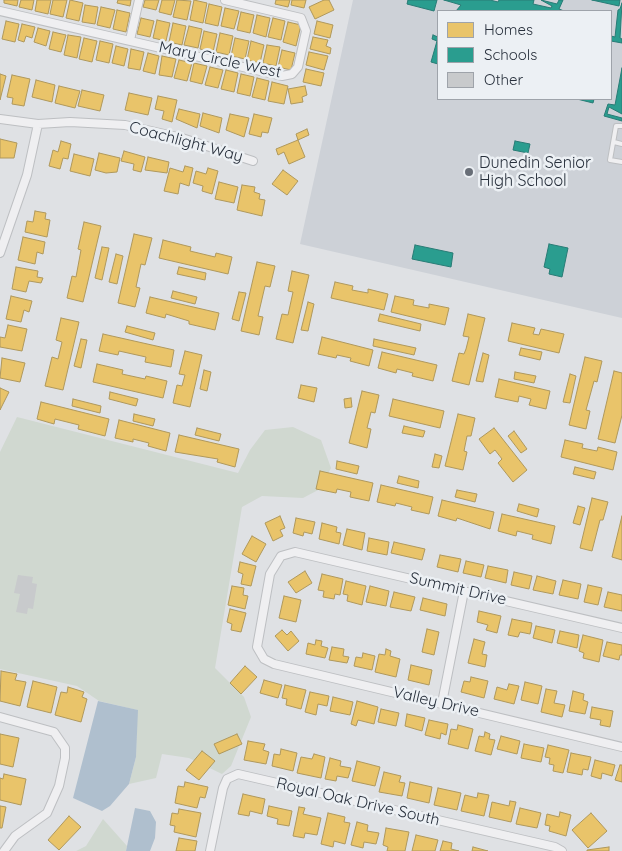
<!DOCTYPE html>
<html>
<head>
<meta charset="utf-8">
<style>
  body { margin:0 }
  #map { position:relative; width:622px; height:851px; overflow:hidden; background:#dfe1e4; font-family:Quicksand,sans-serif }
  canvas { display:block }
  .legend { position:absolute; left:437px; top:10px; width:175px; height:90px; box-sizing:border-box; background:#ecf0f4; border:1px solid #9ea3aa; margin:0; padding:6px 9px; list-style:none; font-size:15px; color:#28303c }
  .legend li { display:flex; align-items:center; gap:10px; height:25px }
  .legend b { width:25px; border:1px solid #9ea3aa }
</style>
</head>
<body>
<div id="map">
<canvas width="622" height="851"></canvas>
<ul class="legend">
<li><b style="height:14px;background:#e9c46a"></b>Homes</li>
<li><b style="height:14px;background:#2a9d8f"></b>Schools</li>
<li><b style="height:14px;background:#c8cacc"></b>Other</li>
</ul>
</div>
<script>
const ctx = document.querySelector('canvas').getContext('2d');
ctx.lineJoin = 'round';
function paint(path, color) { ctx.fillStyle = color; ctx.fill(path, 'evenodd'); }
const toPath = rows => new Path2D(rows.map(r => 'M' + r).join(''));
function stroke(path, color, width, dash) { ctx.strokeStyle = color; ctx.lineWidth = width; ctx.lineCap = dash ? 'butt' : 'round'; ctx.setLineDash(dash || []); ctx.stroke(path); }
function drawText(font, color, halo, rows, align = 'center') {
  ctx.font = font + ' Quicksand,sans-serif'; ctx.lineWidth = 5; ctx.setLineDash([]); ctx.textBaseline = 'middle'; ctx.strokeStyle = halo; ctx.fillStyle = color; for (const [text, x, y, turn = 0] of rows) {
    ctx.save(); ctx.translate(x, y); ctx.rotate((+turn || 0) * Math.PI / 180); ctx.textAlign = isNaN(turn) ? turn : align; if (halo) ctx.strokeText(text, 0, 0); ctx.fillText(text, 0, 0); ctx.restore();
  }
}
paint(toPath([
  [353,0,622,0,622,318,300,244],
  [438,11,611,11,611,99,438,99]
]), '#cdd1d7');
paint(toPath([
  [17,417,238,473,250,450,265,430,293,427,321,440,331,468,320,489,303,498,262,496,242,507,215,668,244,697,251,717,231,766,222,774,189,758,162,754,156,778,129,784,136,757,137,710,99,701,77,686,0,669,0,452],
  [103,819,127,846,126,851,76,851,86,846]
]), '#d0d8d0');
paint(toPath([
  [98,701,138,710,136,757,129,784,110,806,102,811,73,798],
  [135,808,150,811,156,822,155,838,150,851,126,851]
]), '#afbfce');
const homes = toPath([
  [4,0,18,0,17,6,4,3,4,0],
  [21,0,34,0,32,10,19,7,21,0],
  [37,0,51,0,48,14,35,11,37,0],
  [53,0,67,0,63,17,50,14,53,0],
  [70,0,83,3,79,21,66,18,70,0],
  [118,0,131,0,130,6,117,3,118,0],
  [145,0,159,0,156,10,143,7,145,0],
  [162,0,175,0,171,15,159,12,162,0],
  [177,0,191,1,187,20,173,17,177,0],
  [194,0,207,3,203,23,190,20,194,0],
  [276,0,290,0,288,7,275,4,276,0],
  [292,0,306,0,304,8,291,5,292,0],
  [324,0,329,0,334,10,315,19,309,7,324,0],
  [209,4,222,7,218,26,205,23,209,4],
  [85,5,98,7,95,24,82,22,85,5],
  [101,7,115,10,110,28,97,25,101,7],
  [225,8,239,11,234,29,221,26,225,8],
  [117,10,130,13,126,32,113,29,117,10],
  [241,12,254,15,250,33,237,30,241,12],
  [257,15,270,18,266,37,253,33,257,15],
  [141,18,154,21,150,37,137,34,141,18],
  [273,18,285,21,281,40,268,37,273,18],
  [157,20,170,23,166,41,153,38,157,20],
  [6,21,19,24,15,42,2,39,6,21],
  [317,21,333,25,330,38,314,34,317,21],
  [288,22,301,25,296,46,283,42,288,22],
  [173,23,186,26,182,45,169,42,173,23],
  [22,24,35,27,32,38,26,36,24,42,18,40,22,24],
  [189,26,202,29,198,48,184,45,189,26],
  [38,28,50,31,46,46,34,42,38,28],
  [204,31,217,34,213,52,200,49,204,31],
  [53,32,66,35,61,52,49,49,53,32],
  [220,33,233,36,229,55,216,52,220,33],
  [68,35,81,37,77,58,64,55,68,35],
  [313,37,328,40,326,46,331,48,330,54,310,49,313,37],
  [84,38,97,41,92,62,79,59,84,38],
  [235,38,249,41,245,59,231,56,235,38],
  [100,41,113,44,109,63,96,60,100,41],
  [251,41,264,45,260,63,247,60,251,41],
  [267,45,280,47,276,66,263,63,267,45],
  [116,46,128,49,124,66,112,63,116,46],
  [131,49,144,52,140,70,128,68,131,49],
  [282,50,295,53,291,70,278,67,282,50],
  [309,52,328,56,324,70,306,65,309,52],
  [148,53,159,56,155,74,143,71,148,53],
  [162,56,176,59,172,77,159,75,162,56],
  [179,60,192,63,187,81,174,78,179,60],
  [194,63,207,66,202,84,190,81,194,63],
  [210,67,223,70,218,88,205,85,210,67],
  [306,69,324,73,321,86,303,82,306,69],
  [226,70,238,73,234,92,221,89,226,70],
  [0,74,6,76,0,100,0,74],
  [241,74,254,77,250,96,237,93,241,74],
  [12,75,30,79,24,106,12,104,13,98,7,97,12,75],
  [257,78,269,81,265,100,252,97,257,78],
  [36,80,55,85,52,102,32,97,36,80],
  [272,82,288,86,284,104,268,101,272,82],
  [59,86,80,91,75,108,55,103,59,86],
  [305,86,307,95,302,97,303,102,291,104,288,89,305,86],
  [82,90,104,95,100,111,78,106,82,90],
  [129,93,152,98,148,115,125,110,129,93],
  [158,96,177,100,172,122,162,119,164,111,155,109,158,96],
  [179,109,200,114,197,128,176,119,179,109],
  [203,113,222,118,219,133,200,126,203,113],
  [230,114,249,118,244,137,226,130,230,114],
  [254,114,272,118,268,133,262,132,261,137,249,134,254,114],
  [307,129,309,135,298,140,296,134,307,129],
  [0,139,17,143,14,158,0,158,0,139],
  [298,140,305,157,289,164,284,152,278,155,276,149,298,140],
  [61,141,71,144,68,159,63,158,60,169,49,166,53,150,58,152,61,141],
  [124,151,145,157,141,172,133,170,134,164,121,161,124,151],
  [99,153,120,158,117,172,106,173,95,170,99,153],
  [74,154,94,159,90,176,70,171,74,154],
  [148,157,169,162,167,173,145,170,148,157],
  [185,166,193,168,189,186,180,183,178,194,164,191,170,168,183,172,185,166],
  [208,168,218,171,212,194,202,191,203,186,193,183,196,171,206,174,208,168],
  [283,170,298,181,287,195,272,184,283,170],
  [219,182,238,187,234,203,215,199,219,182],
  [242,185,255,187,254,192,260,194,259,199,265,200,262,216,237,210,242,185],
  [35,211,46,213,45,219,50,220,47,237,25,232,27,221,33,222,35,211],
  [84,222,101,226,83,302,67,298,72,276,76,277,81,250,78,249,84,222],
  [134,234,152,238,145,265,141,264,136,287,140,288,135,307,118,303,134,234],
  [23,237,45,242,43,254,37,252,35,264,18,260,23,237],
  [163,240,191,247,190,251,215,257,216,253,232,257,228,274,159,258,163,240],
  [102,247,109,248,102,280,95,278,102,247],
  [116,254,123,256,117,284,109,282,116,254],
  [257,262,275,266,270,287,265,286,258,316,263,317,259,335,241,331,257,262],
  [16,267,38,271,37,277,43,278,41,283,29,281,26,292,12,289,16,267],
  [179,267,206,273,205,280,177,274,179,267],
  [292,271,309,275,293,343,276,339,282,314,288,315,293,292,288,291,292,271],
  [335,282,353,286,352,290,368,293,368,289,388,294,384,310,331,298,335,282],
  [173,291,197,297,195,304,171,298,173,291],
  [239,292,246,293,239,321,232,319,239,292],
  [11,296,32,301,29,312,24,310,21,322,6,319,11,296],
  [395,296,414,300,413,305,429,308,429,304,449,308,445,325,391,312,395,296],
  [150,297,219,313,215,330,189,324,189,321,166,314,165,318,146,313,150,297],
  [308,302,314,304,308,331,301,330,308,302],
  [380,314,421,324,420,331,378,321,380,314],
  [468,314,485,318,469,385,452,381,459,353,464,354,466,349,469,337,463,336,468,314],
  [61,318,79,322,63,390,45,386,52,357,58,359,62,342,56,340,61,318],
  [512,323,535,328,533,334,539,335,541,329,564,334,559,353,508,341,512,323],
  [8,325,27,329,22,351,0,347,0,337,5,338,8,325],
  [127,326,155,333,153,340,125,332,127,326],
  [103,334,174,350,171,367,145,362,146,357,119,351,118,355,99,351,103,334],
  [322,337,373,350,369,366,350,361,351,358,337,355,336,358,318,354,322,337],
  [81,339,87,340,81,368,74,366,81,339],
  [374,339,416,348,414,355,373,346,374,339],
  [521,348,542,352,540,360,519,355,521,348],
  [185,351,202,355,190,407,173,403,177,385,182,386,185,375,179,374,185,351],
  [382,352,437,365,433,381,412,376,413,373,397,369,396,373,378,368,382,352],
  [483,353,489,355,483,382,476,381,483,353],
  [585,357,602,361,597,382,594,381,586,410,590,411,586,429,569,425,585,357],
  [2,358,25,363,20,382,0,378,2,358],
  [97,364,123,370,122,374,145,379,146,376,167,381,163,398,93,382,97,364],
  [204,370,211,372,207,391,200,389,204,370],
  [614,371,622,373,622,415,615,443,598,439,614,371],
  [515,372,536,376,534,383,514,379,515,372],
  [570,374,576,376,570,403,563,402,570,374],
  [499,379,550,391,546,409,529,405,531,399,519,396,518,402,495,397,499,379],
  [301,385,317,388,314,402,298,398,301,385],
  [0,388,9,392,0,410,0,388],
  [362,391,379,395,375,413,371,412,367,428,371,429,367,448,349,443,362,391],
  [110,392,138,399,136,406,109,399,110,392],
  [351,398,352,407,345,408,344,399,351,398],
  [73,399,101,406,100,413,72,406,73,399],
  [393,399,444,411,440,428,389,416,393,399],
  [41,402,109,419,105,436,78,429,79,425,55,419,54,424,37,419,41,402],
  [134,414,155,419,153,426,133,421,134,414],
  [458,414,475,418,471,436,467,436,464,451,467,452,463,470,445,466,458,414],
  [119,420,170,433,166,451,148,446,149,443,133,439,133,442,115,438,119,420],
  [404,426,425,431,423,437,402,433,404,426],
  [197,428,221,434,219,441,195,435,197,428],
  [494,428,527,470,513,482,498,463,502,459,495,450,490,454,479,439,494,428],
  [514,431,527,449,521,453,508,436,514,431],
  [179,435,239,449,235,467,217,462,218,459,175,452,179,435],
  [565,440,583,444,582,448,597,451,598,447,617,452,613,470,561,457,565,440],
  [435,454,442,456,439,468,432,467,435,454],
  [337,461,359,466,357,474,336,469,337,461],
  [575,467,596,472,594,479,573,474,575,467],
  [320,471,373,483,369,501,350,497,351,492,337,489,336,493,316,489,320,471],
  [399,476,419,481,418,488,397,483,399,476],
  [381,485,433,497,429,514,411,510,412,507,396,503,395,506,377,502,381,485],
  [457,490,477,494,475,502,455,497,457,490],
  [592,498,608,502,603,520,600,520,592,551,580,548,592,498],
  [442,500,494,512,490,529,457,518,456,521,438,516,442,500],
  [519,504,539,509,537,517,517,511,519,504],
  [578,506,585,508,580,525,573,523,578,506],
  [502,514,555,526,551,544,532,539,533,535,517,531,516,536,498,531,502,514],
  [280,516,285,528,280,530,283,536,273,541,265,523,280,516],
  [622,516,622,560,612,557,622,516],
  [296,518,315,522,312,534,304,532,303,536,293,533,296,518],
  [322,523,337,527,336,532,341,533,339,544,319,539,322,523],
  [347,529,365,533,362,550,343,545,347,529],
  [252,536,266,544,256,562,242,554,252,536],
  [369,538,389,542,387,555,367,551,369,538],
  [394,542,425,549,422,560,391,553,394,542],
  [440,555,461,559,458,572,437,567,440,555],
  [466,561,484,565,481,577,463,573,466,561],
  [240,562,256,566,251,586,241,584,243,574,238,572,240,562],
  [488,566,508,570,506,583,485,578,488,566],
  [305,571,312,583,296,593,288,582,305,571],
  [514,572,532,576,529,589,511,585,514,572],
  [322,574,343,579,340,595,335,594,334,599,323,597,324,591,318,590,322,574],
  [537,576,556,581,553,594,533,590,537,576],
  [563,580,581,584,578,599,559,595,563,580],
  [346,581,366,586,362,605,347,601,348,595,343,594,346,581],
  [588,585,602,588,598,605,584,602,588,585],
  [232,586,244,588,243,595,248,596,245,609,228,605,232,586],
  [370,586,389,591,386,606,366,602,370,586],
  [394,592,415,597,411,611,390,607,394,592],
  [608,592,622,595,622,611,604,607,608,592],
  [284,596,301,600,296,622,279,618,284,596],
  [423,598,447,604,445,616,420,610,423,598],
  [230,609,246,613,241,632,231,630,232,624,227,622,230,609],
  [479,611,501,616,497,633,486,630,488,625,477,622,479,611],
  [512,619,532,623,530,634,520,632,518,637,508,635,512,619],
  [536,626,555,630,552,643,533,638,536,626],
  [427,629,439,632,434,655,422,652,427,629],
  [282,630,287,635,291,631,299,641,288,651,275,636,282,630],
  [560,631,579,635,577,648,557,643,560,631],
  [583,635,603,640,599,662,583,658,584,653,579,651,583,635],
  [474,639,485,642,482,654,487,655,485,667,468,663,474,639],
  [316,640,322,641,321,646,328,648,325,658,306,654,308,643,315,645,316,640],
  [607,642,622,645,622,655,620,655,619,660,603,656,607,642],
  [332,647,344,649,343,656,349,657,347,663,329,660,332,647],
  [386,649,391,651,390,656,400,659,396,677,375,672,379,654,385,655,386,649],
  [363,653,375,656,372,670,354,666,356,657,362,658,363,653],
  [411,665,432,670,429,685,408,680,411,665],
  [245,666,257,677,241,694,230,683,245,666],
  [1,671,17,674,15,680,26,682,20,706,0,701,1,671],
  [471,677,488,681,484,698,461,692,464,681,470,682,471,677],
  [264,680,282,685,278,698,260,693,264,680],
  [33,681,57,687,51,713,27,707,33,681],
  [525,682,542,686,538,704,521,700,525,682],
  [509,684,519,686,514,704,494,699,497,687,507,690,509,684],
  [285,685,306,690,301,709,286,705,287,699,282,698,285,685],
  [68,687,84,692,82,697,87,699,81,722,55,715,61,692,67,693,68,687],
  [546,689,557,691,554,703,565,705,562,717,541,712,546,689],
  [573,691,584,694,583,700,588,702,585,714,569,711,573,691],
  [310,692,329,696,327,706,318,704,316,715,305,712,310,692],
  [333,697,353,702,350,715,330,711,333,697],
  [357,701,378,707,374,724,358,720,356,726,351,724,357,701],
  [592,707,613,711,610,727,600,725,601,720,590,718,592,707],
  [381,709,399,713,396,726,378,722,381,709],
  [407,714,425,718,422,731,405,726,407,714],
  [429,720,448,724,446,735,441,733,440,739,425,735,429,720],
  [458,725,473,729,468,749,448,744,451,729,457,730,458,725],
  [485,732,490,734,489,739,495,740,491,755,475,751,479,736,484,737,485,732],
  [0,734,19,738,13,767,0,764,0,734],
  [237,734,242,744,219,754,214,744,237,734],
  [501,736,520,741,517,754,497,749,501,736],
  [248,741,265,744,263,750,269,752,266,764,244,760,248,741],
  [524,744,544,748,541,762,521,758,524,744],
  [548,745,569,750,563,773,553,771,554,765,549,764,550,758,545,757,548,745],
  [281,749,297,753,293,771,272,766,274,754,280,755,281,749],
  [202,751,215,761,199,780,186,770,202,751],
  [571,753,591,757,588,770,583,769,582,775,567,772,571,753],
  [314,754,325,757,321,778,297,773,301,757,312,759,314,754],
  [330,758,341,761,340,766,351,768,348,778,337,776,336,781,325,779,330,758],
  [595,760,615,765,612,776,602,773,601,779,591,776,595,760],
  [357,761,380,767,375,786,352,781,357,761],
  [620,765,622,765,622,782,615,780,620,765],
  [384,772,401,776,399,782,405,783,402,796,379,792,384,772],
  [4,774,26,779,21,805,0,800,0,778,3,779,4,774],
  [185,782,208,787,205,798,200,797,197,808,175,803,178,786,184,787,185,782],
  [410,782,432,787,429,803,407,798,410,782],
  [438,788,461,793,457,810,434,805,438,788],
  [478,793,489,795,484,816,461,811,465,795,477,798,478,793],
  [243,794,265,799,262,814,250,811,249,816,238,814,243,794],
  [510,801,516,802,511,822,489,817,492,802,509,806,510,801],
  [0,806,6,807,2,828,0,828,0,806],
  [269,806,292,811,289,826,277,824,278,819,267,816,269,806],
  [299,807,305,808,303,814,321,818,317,835,305,833,304,838,293,836,299,807],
  [520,808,541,813,537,828,516,824,520,808],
  [179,809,201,813,196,837,174,832,175,826,170,825,172,813,178,814,179,809],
  [560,812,571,815,566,836,549,831,550,826,545,825,547,814,559,817,560,812],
  [328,813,345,817,344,822,350,823,345,844,334,841,333,847,321,844,328,813],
  [591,813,607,831,588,848,572,830,591,813],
  [69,816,81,827,59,850,48,840,69,816],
  [357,822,368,825,367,831,379,833,376,844,364,842,363,848,351,845,357,822],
  [386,828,409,832,405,851,387,851,388,847,383,845,386,828],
  [416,835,438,840,435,851,412,851,416,835],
  [179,838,197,841,195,851,176,851,179,838],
  [443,841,452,843,451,849,459,851,440,851,443,841],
  [473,847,488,851,472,851,473,847],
  [609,847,609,851,587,851,587,850,609,847]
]);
paint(homes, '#e9c46a');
stroke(homes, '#af985c', 1);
const schools = toPath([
  [408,0,437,0,434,11,407,4,408,0],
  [444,0,490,0,498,2,499,0,534,0,533,4,551,8,552,6,541,0,557,4,559,0,563,0,559,9,564,11,456,11,461,5,444,0],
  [592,0,620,0,619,6,592,0],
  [622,3,620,38,622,39,622,43,611,41,611,36,615,37,618,10,620,9,622,3],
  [433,35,438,37,438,64,431,62,437,41,432,39,433,35],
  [622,68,622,114,609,107,607,114,622,118,622,121,604,116,608,104,615,105,622,68],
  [577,99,594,99,593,103,577,99],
  [515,141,530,144,528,153,513,150,515,141],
  [549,244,568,248,562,277,549,274,550,269,544,267,549,244],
  [415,245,453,253,451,267,412,259,415,245]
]);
paint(schools, '#2a9d8f');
stroke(schools, '#297c76', 1);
paint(toPath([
  [18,575,33,577,32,583,37,584,33,609,28,608,27,614,16,612,20,594,14,593]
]), '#c8cacc');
const service = toPath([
  [622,126,616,126,610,160,622,162],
  [614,142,622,144]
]);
const minor = toPath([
  [0,11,282,76,292,74,298,67,306,31,301,18,225,0],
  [130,40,139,0],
  [0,119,38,124,70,122,125,125,182,138,253,161],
  [0,253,27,175,38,124],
  [622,628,295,552,281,556,270,574,257,647,264,659,274,664,622,747],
  [442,703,464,591],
  [0,717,54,732,65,748,65,758,59,786,47,813,15,836,4,851],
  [210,851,223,788,227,779,238,774,555,847,562,851]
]);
stroke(service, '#bdbfc2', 6);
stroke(minor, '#bdbfc2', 10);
stroke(service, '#efeff1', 4);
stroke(minor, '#efeff1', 8);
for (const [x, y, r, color] of [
  [469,172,5,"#686e77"]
]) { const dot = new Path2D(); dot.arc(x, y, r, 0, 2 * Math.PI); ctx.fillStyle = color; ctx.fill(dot); stroke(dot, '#ecf0f4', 2); }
drawText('16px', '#28303c', '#ecf0f4', [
  ["Mary Circle West",220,60,12],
  ["Coachlight Way",186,142,15],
  ["Summit Drive",458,589,13],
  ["Valley Drive",436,702,13],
  ["Royal Oak Drive South",358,802,13]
]);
drawText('16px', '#28303c', '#ecf0f4', [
  ["Dunedin Senior",479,163],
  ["High School",479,181]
], 'left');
</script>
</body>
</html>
